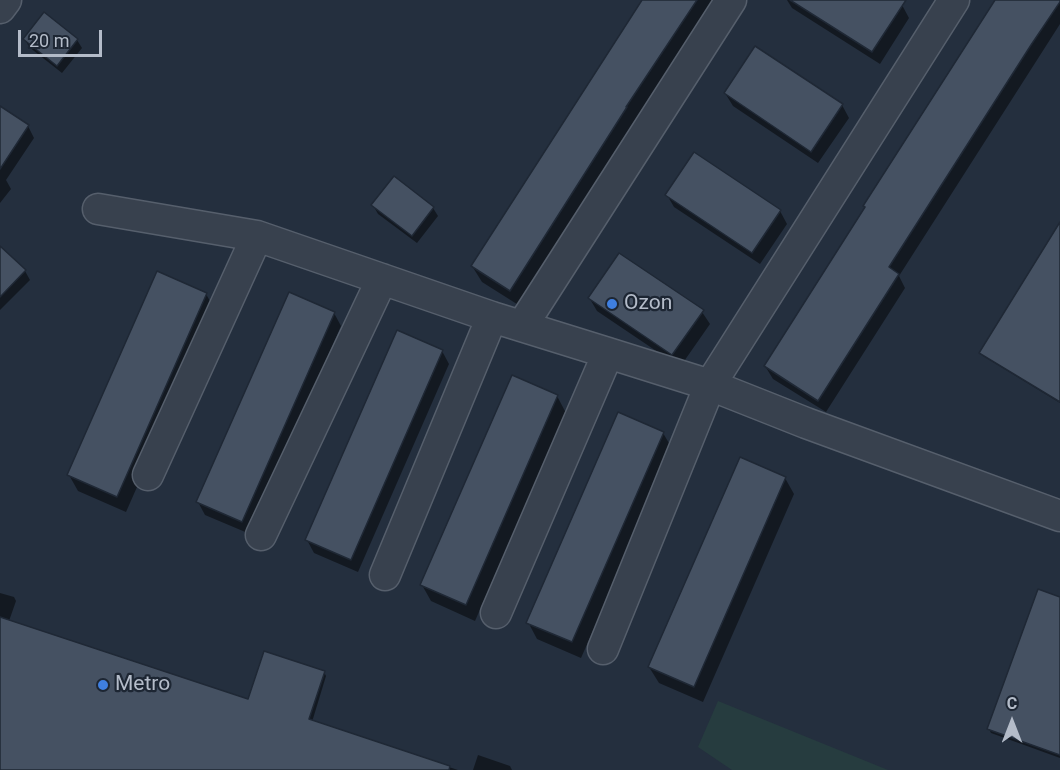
<!DOCTYPE html>
<html>
<head>
<meta charset="utf-8">
<style>
  body { margin:0 }
  #map { position:relative; width:1060px; height:770px; overflow:hidden; background:#242f3e; font-family:Roboto,sans-serif }
  canvas { display:block }
  .north { position:absolute; left:982px; top:692px; width:60px; height:60px; -webkit-text-stroke:4px #1d2633; paint-order:stroke; rotate:0deg; font-size:16px; font-weight:700; line-height:24px; text-align:center; color:#b4bcc9 }
  .north::after { content:''; display:block; margin:auto; width:21px; height:27px; background:#b4bcc9; clip-path:polygon(50% 0,100% 100%,50% 72%,0 100%) }
  .scale { position:absolute; left:18px; top:30px; width:84px; height:27px; box-sizing:border-box; border:3px solid #b4bcc9; border-top:0; padding-left:8px; font-size:18px; line-height:21px; white-space:nowrap; color:#b4bcc9; -webkit-text-stroke:4px #1d2633; paint-order:stroke }
</style>
</head>
<body>
<div id="map">
<canvas width="1060" height="770"></canvas>
<div class="north">С</div>
<div class="scale">20 m</div>
</div>
<script>
const ctx = document.querySelector('canvas').getContext('2d');
ctx.lineJoin = 'round';
function paint(path, color) { ctx.fillStyle = color; ctx.fill(path, 'evenodd'); }
const toPath = rows => new Path2D(rows.map(r => 'M' + r).join(''));
function stroke(path, color, width, dash) { ctx.strokeStyle = color; ctx.lineWidth = width; ctx.lineCap = dash ? 'butt' : 'round'; ctx.setLineDash(dash || []); ctx.stroke(path); }
function drawText(font, color, halo, rows, align = 'center') {
  ctx.font = font + ' Roboto,sans-serif'; ctx.lineWidth = 4.5; ctx.setLineDash([]); ctx.textBaseline = 'middle'; ctx.strokeStyle = halo; ctx.fillStyle = color; for (const [text, x, y, turn = 0] of rows) {
    ctx.save(); ctx.translate(x, y); ctx.rotate((+turn || 0) * Math.PI / 180); ctx.textAlign = isNaN(turn) ? turn : align; if (halo) ctx.strokeText(text, 0, 0); ctx.fillText(text, 0, 0); ctx.restore();
  }
}
paint(toPath([
  [718,701,888,770,732,770,698,747]
]), '#263c3f');
paint(toPath([
  [644,0,717,0,520,306,482,282,472,266],
  [787,0,894,0,902,5,909,18,880,64,792,8],
  [998,0,1060,0,1060,24,899,276,905,288,826,412,773,379,765,366],
  [25,39,77,40,82,48,62,73,29,47],
  [725,93,842,105,849,118,818,163,733,106],
  [0,108,28,126,34,138,6,180,11,189,0,203],
  [667,195,780,211,787,224,760,264,674,207],
  [373,205,433,208,438,216,417,243,378,214],
  [1060,225,1060,403,983,356,981,353],
  [0,262,25,271,30,280,0,310],
  [206,294,215,310,126,512,78,491,69,475],
  [590,299,702,312,710,324,680,367,597,311],
  [334,313,341,326,250,534,205,515,198,502],
  [442,351,449,364,358,572,314,553,307,540],
  [557,396,566,413,475,621,431,601,422,585],
  [619,414,663,433,673,450,581,658,537,639,528,622],
  [785,478,794,494,703,702,659,683,649,667],
  [0,593,14,597,16,601,9,621,249,701,324,672,326,676,312,722,458,770,0,770],
  [1060,599,1060,758,991,733,989,729],
  [478,755,510,766,512,770,473,770]
]), '#0007');
const building = toPath([
  [642,0,697,0,626,107,627,107,510,291,471,266,642,0],
  [790,0,906,0,872,52,790,0],
  [995,0,1060,0,1060,2,1031,45,889,267,899,274,818,401,764,366,865,207,863,206,995,0],
  [44,12,78,39,57,66,23,39,44,12],
  [755,46,843,104,811,152,724,93,755,46],
  [0,106,29,125,0,169,0,106],
  [694,152,781,210,752,253,665,195,694,152],
  [394,176,434,207,412,236,371,205,394,176],
  [1060,222,1060,402,979,353,1060,222],
  [0,246,26,270,0,297,0,246],
  [619,253,704,310,672,355,588,298,619,253],
  [157,271,207,293,117,497,67,475,157,271],
  [289,292,335,312,242,522,196,502,289,292],
  [397,330,443,350,351,560,305,540,397,330],
  [512,375,558,395,466,605,420,585,512,375],
  [618,412,664,432,572,642,526,623,618,412],
  [740,457,786,477,694,687,648,667,740,457],
  [1038,589,1060,597,1060,755,987,729,1038,589],
  [0,617,248,699,264,651,325,671,309,719,450,766,449,770,0,770,0,617]
]);
paint(building, '#455162');
stroke(building, '#1f2835', 1.5);
const street = toPath([
  [0,8,6,0],
  [98,209,257,236,492,317,608,353,710,385,806,423,1060,516],
  [522,326,731,0],
  [148,475,257,236],
  [261,535,382,279],
  [385,575,492,317],
  [496,613,608,353],
  [603,649,710,385,954,0]
]);
stroke(street, '#565f6c', 33);
stroke(street, '#38414e', 30);
for (const [x, y, r, color] of [
  [612,304,6,"#3f7fe0"],
  [103,685,6,"#3f7fe0"]
]) { const dot = new Path2D(); dot.arc(x, y, r, 0, 2 * Math.PI); ctx.fillStyle = color; ctx.fill(dot); stroke(dot, '#1d2633', 2); }
drawText('21px', '#b4bcc9', '#1d2633', [
  ["Ozon",624,304],
  ["Metro",115,685]
], 'left');
</script>
</body>
</html>
